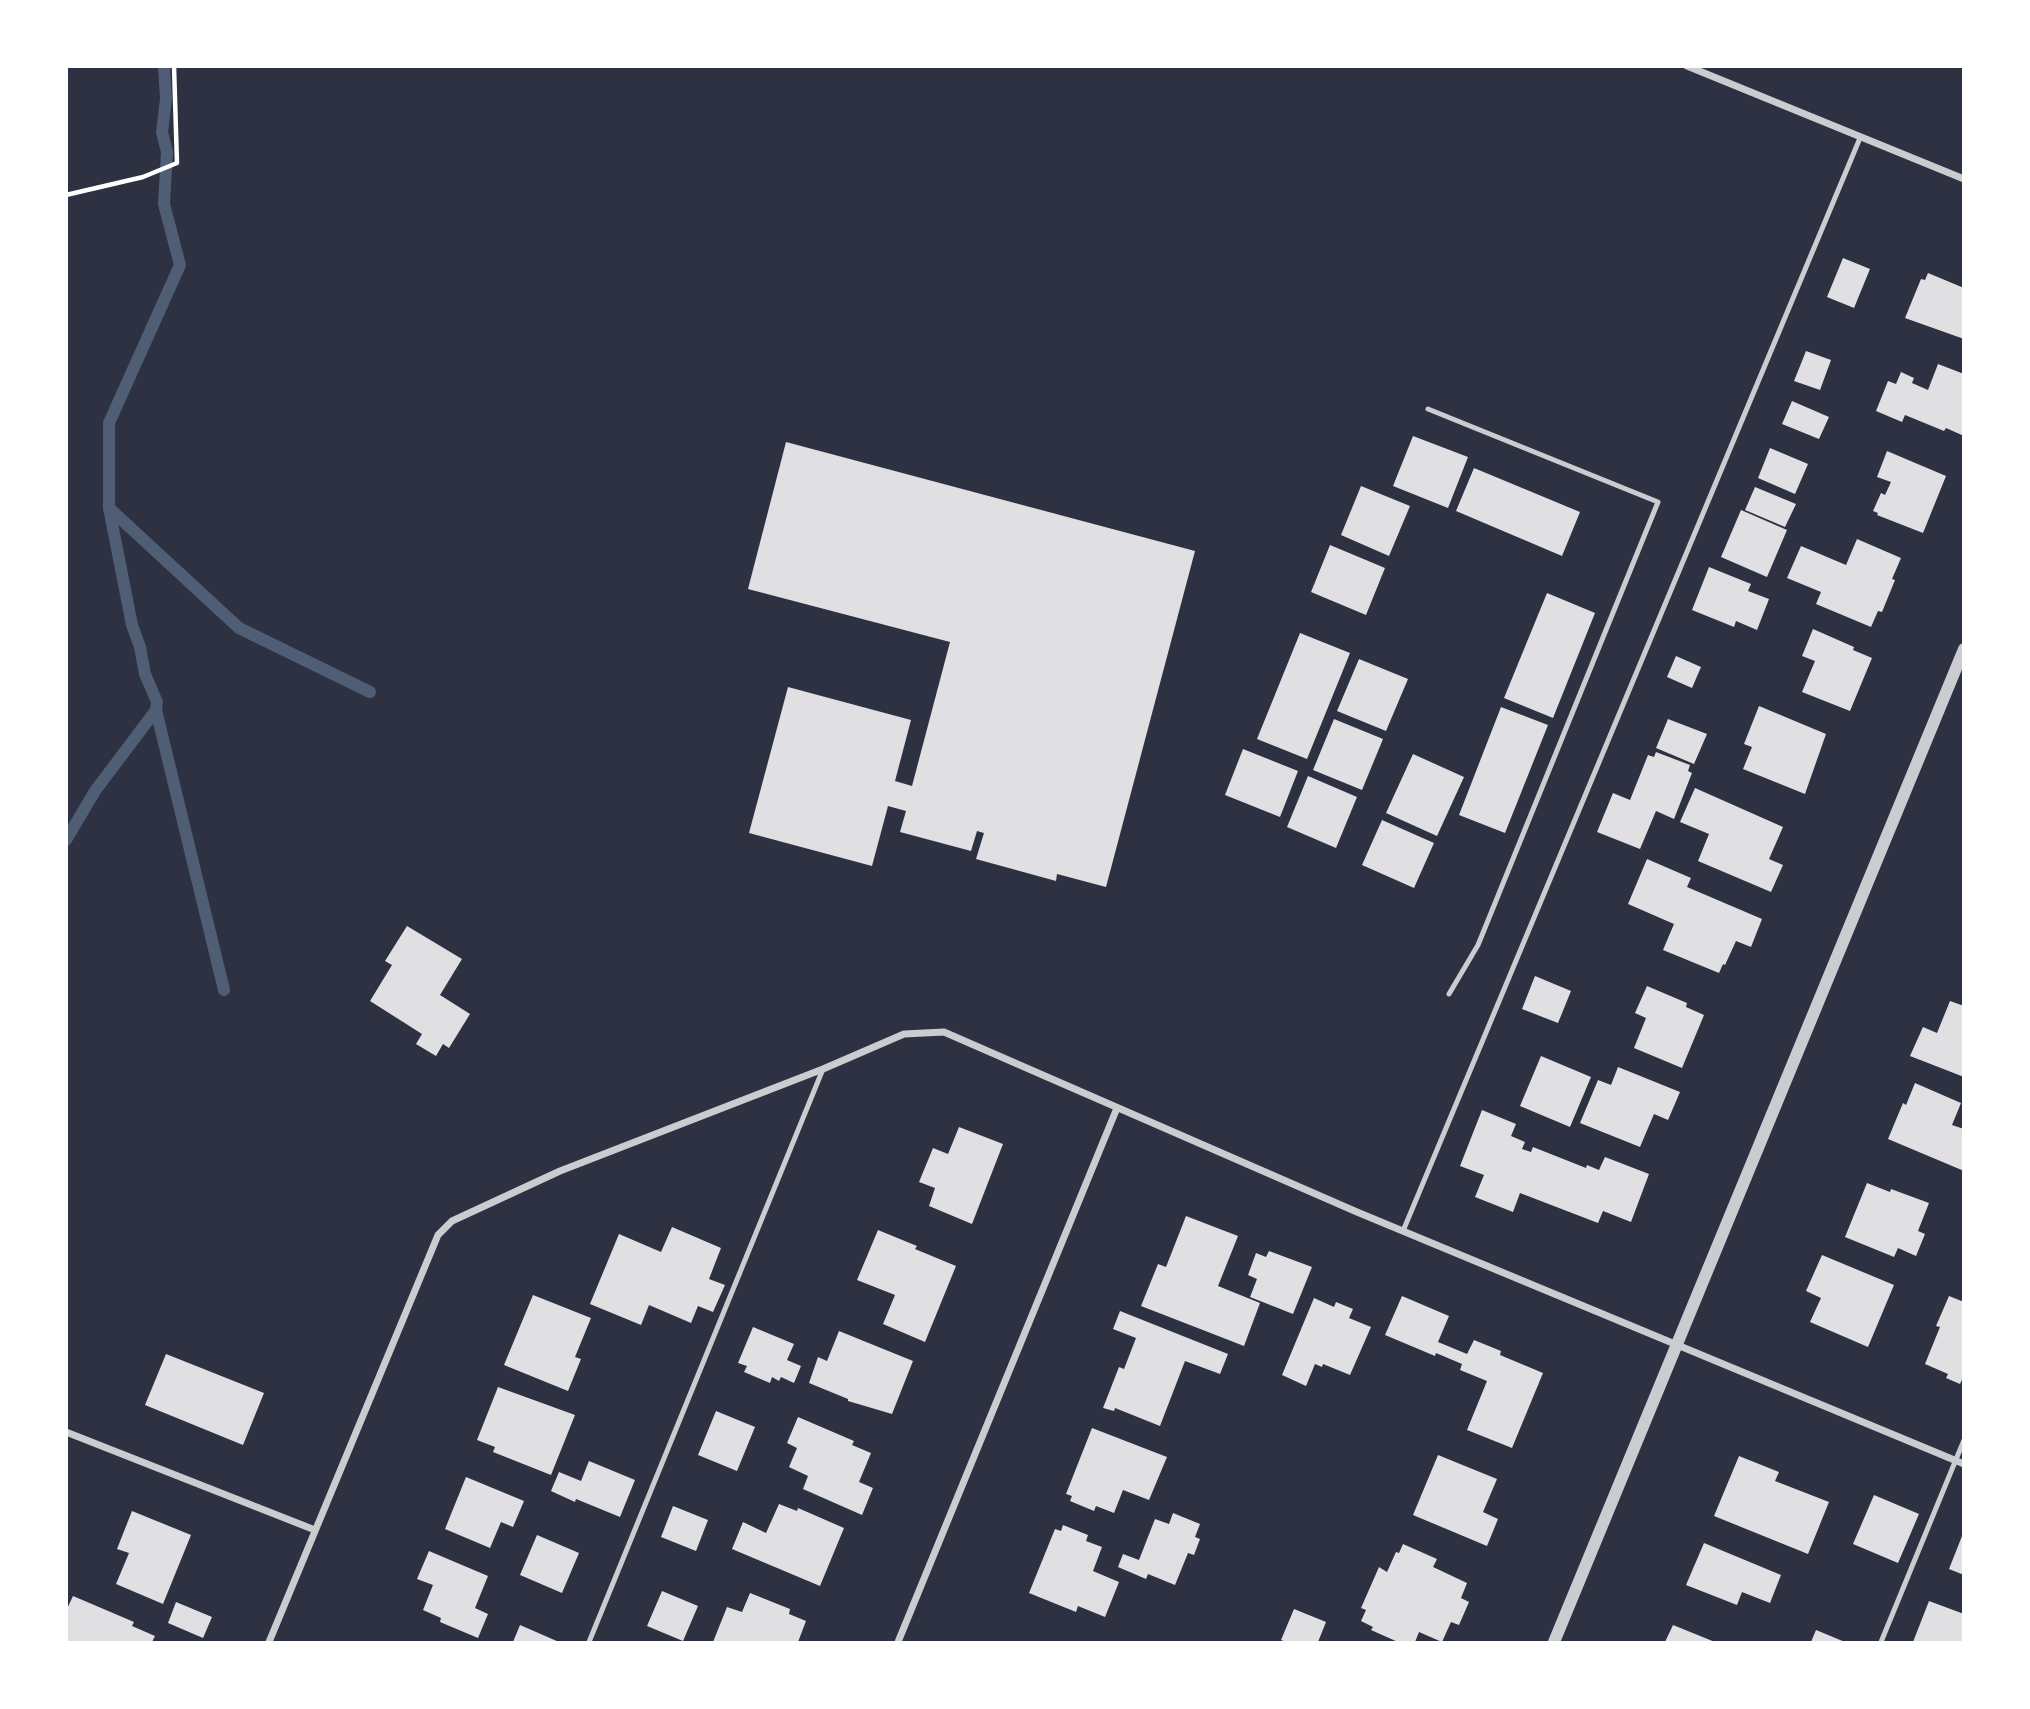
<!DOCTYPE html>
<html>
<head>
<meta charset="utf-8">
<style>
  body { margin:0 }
  #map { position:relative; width:2030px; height:1709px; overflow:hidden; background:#2d3142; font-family:Ubuntu,sans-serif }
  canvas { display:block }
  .frame { position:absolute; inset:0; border:68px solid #fff; pointer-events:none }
</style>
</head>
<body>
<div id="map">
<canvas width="2030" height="1709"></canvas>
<div class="frame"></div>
</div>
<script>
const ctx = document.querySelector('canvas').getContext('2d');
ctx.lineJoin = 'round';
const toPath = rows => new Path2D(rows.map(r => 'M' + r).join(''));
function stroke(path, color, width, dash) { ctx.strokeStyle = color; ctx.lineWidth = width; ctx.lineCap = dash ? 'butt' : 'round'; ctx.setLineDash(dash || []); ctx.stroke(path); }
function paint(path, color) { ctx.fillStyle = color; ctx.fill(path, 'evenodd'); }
stroke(toPath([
  [164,66,166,99,162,132,167,152,164,204,180,265,109,423,109,508,132,625,140,647,145,674,157,702,156,710,224,990],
  [109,508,239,628,370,692],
  [66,840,95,791,156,710]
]), '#4f5d75', 12);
paint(toPath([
  [1843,258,1870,269,1854,308,1827,297],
  [1928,273,1964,288,1964,339,1905,318,1921,279,1925,280],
  [1806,351,1831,360,1820,390,1794,381],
  [1938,364,1964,374,1964,436,1946,428,1944,431,1905,415,1902,422,1876,411,1888,381,1896,384,1901,372,1914,378,1912,383,1928,390],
  [1792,401,1829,417,1819,439,1782,424],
  [1413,436,1468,457,1448,508,1393,486],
  [786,442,1195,551,1106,887,1057,874,1056,881,976,859,984,833,977,831,971,851,900,832,906,811,888,806,872,866,749,833,788,687,911,720,895,781,912,786,950,642,748,589],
  [1770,448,1808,464,1795,494,1758,478],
  [1887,451,1946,476,1923,533,1877,515,1878,513,1873,511,1881,493,1885,495,1891,482,1877,477],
  [1474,468,1580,512,1562,556,1456,511],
  [1361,486,1410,506,1389,556,1341,535],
  [1755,487,1796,504,1785,527,1745,510],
  [1741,510,1787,530,1767,577,1721,557],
  [1857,539,1901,558,1892,579,1895,580,1882,612,1878,611,1871,627,1816,604,1821,592,1787,578,1801,546,1846,565],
  [1330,545,1385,568,1366,615,1311,592],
  [1709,567,1751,584,1748,591,1769,599,1757,630,1736,621,1734,627,1692,610],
  [1547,593,1595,613,1553,718,1504,698],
  [1813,629,1854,647,1853,650,1872,658,1850,711,1802,692,1815,661,1802,656],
  [1300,633,1350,653,1307,759,1257,739],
  [1676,656,1701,667,1692,688,1667,677],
  [1359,659,1408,679,1386,731,1337,711],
  [1759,706,1826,734,1805,794,1743,769,1752,747,1744,744],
  [1501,707,1548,725,1505,833,1459,815],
  [1334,719,1383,739,1362,790,1313,770],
  [1668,719,1707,734,1694,764,1656,748],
  [1243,749,1298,771,1280,817,1225,795],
  [1656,752,1690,765,1688,771,1692,773,1674,819,1656,811,1640,849,1597,832,1613,793,1630,800,1648,755,1654,757],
  [1413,754,1464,777,1437,836,1386,813],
  [1308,776,1357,797,1336,848,1287,827],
  [1695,788,1783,827,1769,859,1783,865,1771,892,1698,861,1709,834,1680,822],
  [1382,820,1434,843,1414,888,1362,865],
  [1647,859,1691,878,1687,887,1762,919,1751,947,1736,941,1725,965,1723,964,1719,973,1663,950,1674,924,1628,904],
  [407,926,462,959,440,995,470,1014,449,1048,443,1044,436,1056,416,1044,422,1034,370,1001,392,965,385,961],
  [1535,976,1571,991,1558,1023,1522,1009],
  [1647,986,1687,1003,1686,1007,1704,1015,1682,1068,1634,1048,1646,1018,1635,1013],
  [1950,1001,1964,1006,1964,1077,1910,1056,1923,1027,1937,1033],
  [1541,1056,1591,1077,1570,1127,1520,1106],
  [1618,1067,1680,1092,1668,1120,1654,1114,1640,1147,1580,1123,1598,1080,1611,1085],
  [1915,1083,1961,1103,1952,1125,1964,1129,1964,1171,1888,1139,1903,1103,1906,1105],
  [1482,1110,1516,1124,1511,1136,1525,1142,1522,1149,1531,1152,1533,1147,1586,1168,1587,1165,1599,1170,1605,1157,1649,1174,1631,1222,1603,1211,1598,1223,1520,1193,1513,1212,1475,1197,1484,1175,1460,1166],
  [959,1127,1003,1144,972,1224,929,1206,935,1188,919,1182,933,1148,948,1154],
  [1867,1183,1890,1192,1891,1189,1929,1203,1918,1231,1925,1234,1916,1256,1898,1248,1894,1257,1845,1237],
  [1186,1216,1238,1236,1218,1286,1260,1303,1244,1346,1141,1306,1158,1264,1166,1267],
  [672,1227,721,1248,709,1279,725,1285,713,1312,698,1306,691,1323,649,1305,641,1325,590,1304,619,1234,661,1252],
  [878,1230,917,1246,915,1249,956,1266,925,1342,883,1324,895,1295,857,1280],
  [1269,1251,1312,1267,1293,1314,1250,1297,1257,1279,1248,1275,1256,1253,1266,1257],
  [1822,1255,1894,1285,1868,1347,1810,1322,1821,1298,1806,1291],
  [533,1295,591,1318,575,1357,581,1359,568,1391,504,1365],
  [1402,1296,1449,1316,1438,1342,1467,1354,1474,1340,1501,1351,1500,1355,1543,1373,1512,1448,1467,1430,1487,1381,1460,1370,1462,1364,1436,1353,1435,1356,1385,1335],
  [1949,1296,1964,1302,1964,1375,1960,1384,1946,1378,1948,1374,1925,1364,1940,1327,1936,1326],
  [1314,1298,1334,1307,1336,1302,1353,1309,1349,1318,1371,1327,1350,1375,1323,1364,1322,1367,1315,1364,1306,1386,1282,1375],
  [1120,1311,1228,1354,1220,1374,1185,1361,1160,1426,1115,1408,1114,1411,1103,1408,1119,1367,1124,1369,1136,1338,1113,1329],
  [753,1327,794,1344,787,1360,801,1366,794,1383,781,1377,779,1381,772,1377,770,1383,744,1372,747,1366,738,1363],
  [839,1331,913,1361,892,1414,848,1401,848,1399,809,1383,818,1357,827,1361],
  [166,1354,264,1393,243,1445,145,1405],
  [498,1387,575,1415,551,1475,493,1452,495,1447,477,1440],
  [716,1411,755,1427,737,1471,698,1455],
  [798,1417,854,1441,852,1445,871,1453,859,1482,873,1488,862,1515,803,1489,808,1476,789,1467,797,1448,787,1443],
  [1092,1428,1167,1457,1149,1500,1123,1490,1114,1513,1096,1506,1094,1511,1070,1501,1072,1496,1066,1494],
  [1438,1455,1497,1479,1483,1512,1498,1519,1487,1546,1413,1515],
  [1739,1456,1779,1472,1775,1481,1829,1502,1808,1554,1714,1516],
  [589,1461,635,1480,620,1517,576,1499,575,1502,551,1491,559,1472,581,1481],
  [466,1477,524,1501,513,1527,501,1522,490,1548,445,1529],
  [1874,1495,1919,1514,1898,1563,1853,1544],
  [779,1504,797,1511,798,1508,844,1528,820,1586,732,1549,743,1522,766,1533],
  [673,1506,708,1520,696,1551,661,1537],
  [132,1511,191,1535,163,1604,116,1584,129,1553,117,1549],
  [1173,1513,1200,1524,1195,1537,1200,1539,1194,1555,1188,1553,1175,1585,1148,1574,1146,1579,1118,1567,1123,1554,1139,1560,1155,1519,1169,1524],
  [1063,1525,1088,1535,1086,1541,1102,1547,1093,1571,1119,1582,1105,1617,1078,1606,1076,1612,1029,1593,1055,1529,1061,1531],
  [1964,1531,1964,1575,1949,1569],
  [537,1535,579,1553,562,1593,520,1575],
  [1704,1543,1781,1575,1770,1603,1742,1592,1737,1605,1686,1585],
  [1403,1544,1437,1559,1433,1567,1467,1583,1461,1598,1469,1602,1459,1625,1451,1622,1442,1642,1419,1632,1415,1642,1398,1642,1371,1630,1373,1627,1361,1621,1366,1610,1361,1608,1379,1567,1387,1572,1396,1552,1399,1553],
  [429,1551,488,1576,475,1608,488,1614,478,1638,440,1622,441,1618,423,1610,433,1585,417,1579],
  [662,1591,698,1606,683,1641,647,1626],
  [750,1593,790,1609,789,1614,806,1621,798,1642,713,1642,727,1607,742,1612],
  [73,1596,134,1622,132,1626,155,1636,152,1642,66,1642,66,1611],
  [1929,1601,1964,1614,1962,1642,1913,1642],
  [176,1602,212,1617,203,1638,168,1623],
  [1294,1609,1326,1622,1318,1642,1286,1642,1281,1640],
  [520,1625,559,1642,513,1642],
  [1673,1625,1715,1642,1665,1642],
  [1816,1630,1845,1642,1811,1642]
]), '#e0e0e3');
stroke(toPath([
  [66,195,143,177,177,163,174,66]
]), '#fff', 4.5);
stroke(toPath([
  [1428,409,1658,502,1478,945,1449,994],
  [1403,1231,1860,138],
  [589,1642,823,1069],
  [1881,1642,1964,1440]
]), '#caccd0', 5);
stroke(toPath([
  [1687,66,1964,179],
  [66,1432,315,1530],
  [269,1642,438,1235,452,1221,560,1171,823,1069,904,1034,944,1032,1357,1212,1964,1464],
  [898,1642,1117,1108]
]), '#caccd0', 7);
stroke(toPath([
  [1554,1642,1964,649]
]), '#caccd0', 12);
</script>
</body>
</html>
